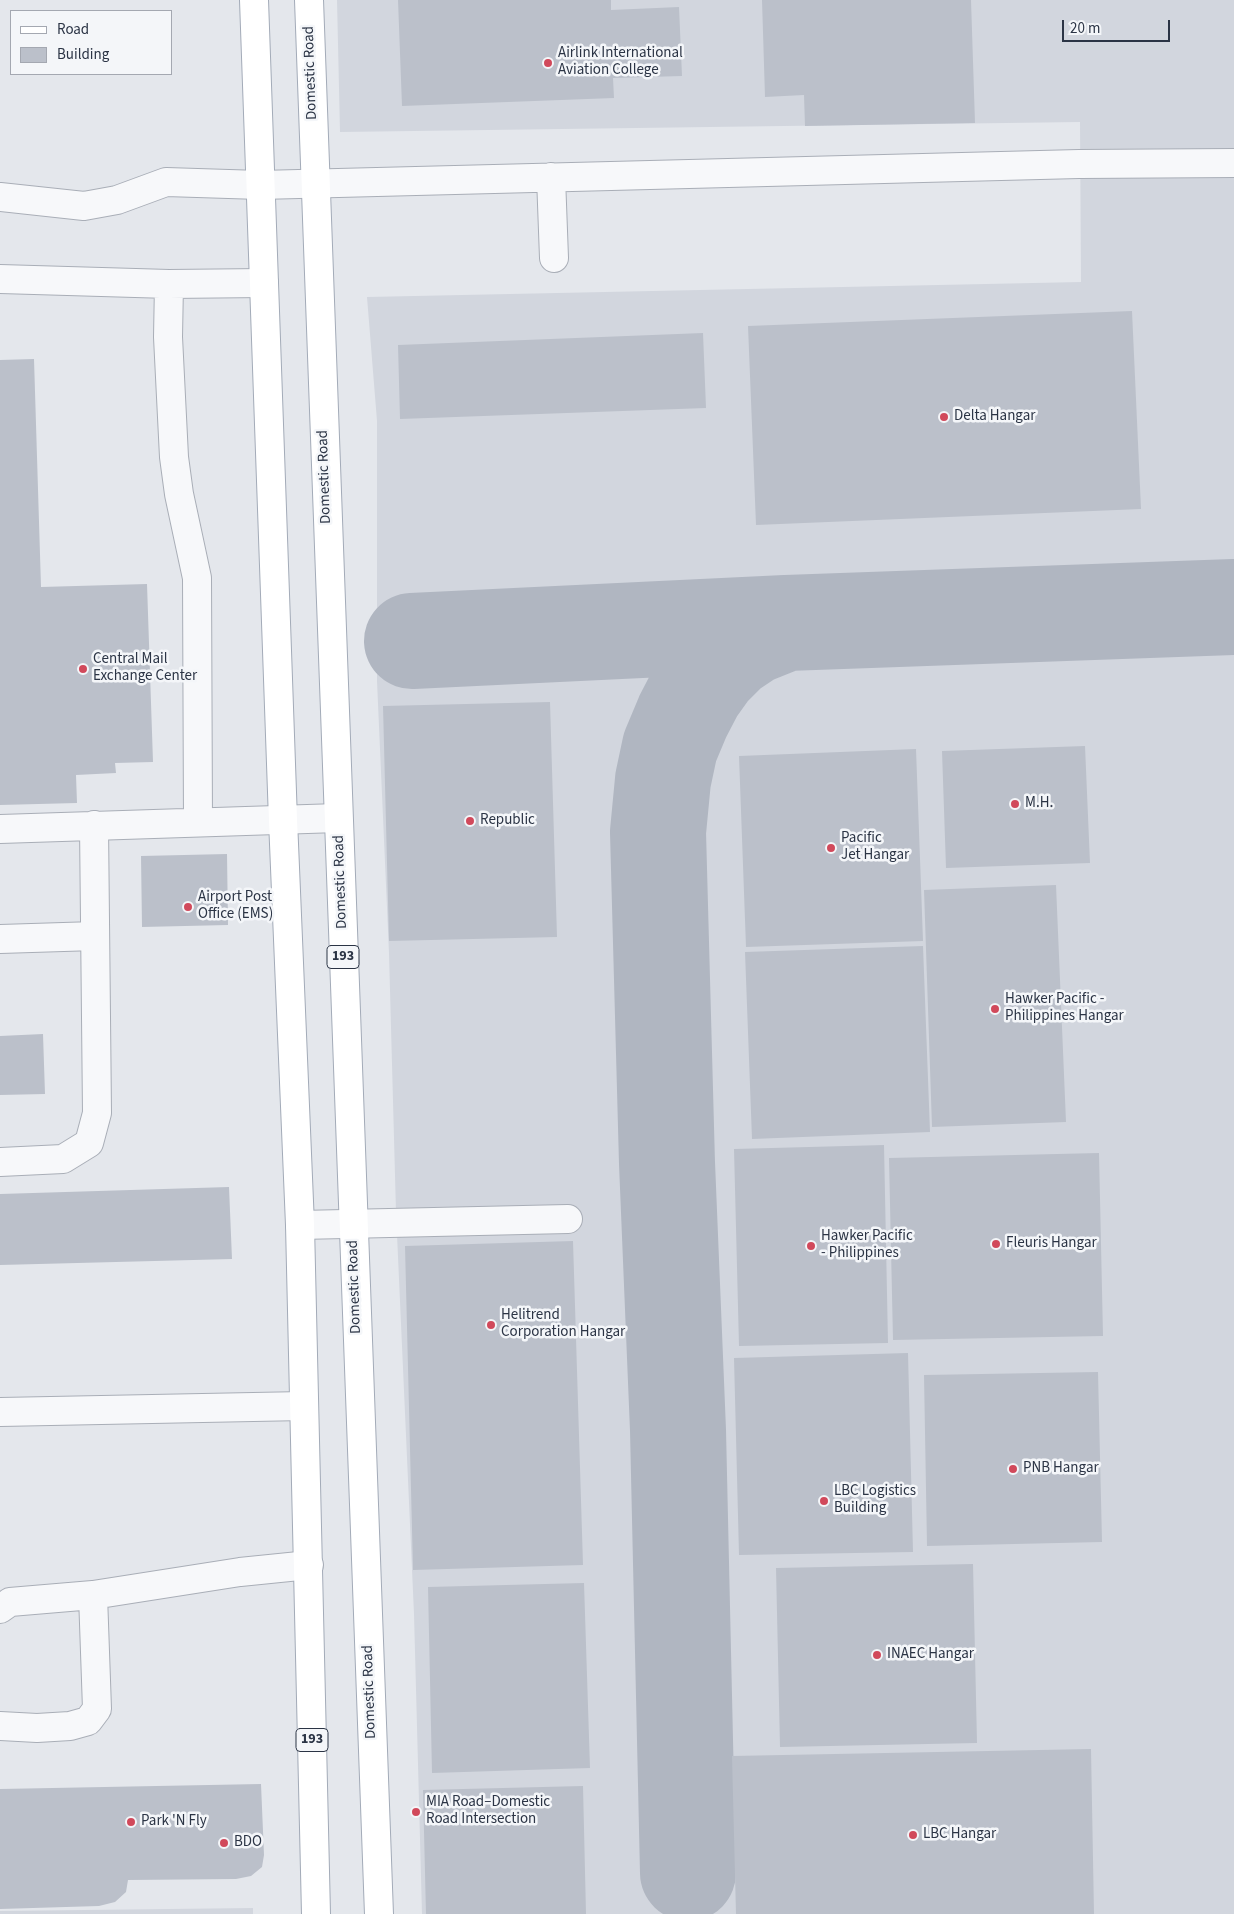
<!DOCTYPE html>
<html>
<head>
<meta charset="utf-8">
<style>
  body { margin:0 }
  #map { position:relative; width:1234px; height:1914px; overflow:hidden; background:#e4e7ec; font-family:"Source Sans 3",sans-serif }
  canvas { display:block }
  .legend { position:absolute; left:10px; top:10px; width:162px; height:65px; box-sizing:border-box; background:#f4f6f9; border:1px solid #a4a8b1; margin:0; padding:6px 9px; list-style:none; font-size:15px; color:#2b3445 }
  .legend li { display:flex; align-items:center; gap:10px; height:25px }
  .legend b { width:25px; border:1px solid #a4a8b1 }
  .scale { position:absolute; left:1062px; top:20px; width:108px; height:22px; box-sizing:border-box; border:2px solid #2b3445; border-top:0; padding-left:6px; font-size:15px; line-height:18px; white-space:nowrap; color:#2b3445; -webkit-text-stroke:4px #f4f6f9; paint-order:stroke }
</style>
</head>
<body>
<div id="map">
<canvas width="1234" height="1914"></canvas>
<ul class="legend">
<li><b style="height:6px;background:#fff"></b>Road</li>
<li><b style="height:14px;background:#bbc0ca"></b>Building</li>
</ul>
<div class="scale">20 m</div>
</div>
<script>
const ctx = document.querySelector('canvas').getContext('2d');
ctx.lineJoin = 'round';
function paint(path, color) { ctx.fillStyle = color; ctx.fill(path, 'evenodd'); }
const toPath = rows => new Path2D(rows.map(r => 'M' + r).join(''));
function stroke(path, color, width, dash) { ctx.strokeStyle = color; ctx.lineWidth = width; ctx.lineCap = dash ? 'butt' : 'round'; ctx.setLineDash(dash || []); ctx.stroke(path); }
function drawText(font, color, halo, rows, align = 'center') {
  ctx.font = font + ' "Source Sans 3",sans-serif'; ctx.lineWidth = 5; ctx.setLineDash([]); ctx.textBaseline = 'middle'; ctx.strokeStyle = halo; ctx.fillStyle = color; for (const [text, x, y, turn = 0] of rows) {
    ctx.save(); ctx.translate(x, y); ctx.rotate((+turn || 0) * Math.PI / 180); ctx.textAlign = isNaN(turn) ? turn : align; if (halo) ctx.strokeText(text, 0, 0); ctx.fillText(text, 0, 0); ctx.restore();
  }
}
paint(toPath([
  [337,0,1234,0,1234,1914,422,1914,414,1614,396,1212,389,953,377,681,377,421,367,297,1081,282,1080,122,340,132],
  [253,1908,253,1914,0,1914,0,1911]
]), '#d2d6de');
stroke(toPath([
  [412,641,786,623],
  [688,1873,678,1430,667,1163,658,832,663,780,670,747,683,716,696,691,711,670,730,651,751,637,786,623,1234,607]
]), '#b0b6c1', 96);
paint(toPath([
  [398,0,611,0,611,10,679,7,682,76,613,78,614,98,402,106],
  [762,0,971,0,975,123,805,126,804,95,765,97],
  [1132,311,1141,509,756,525,748,326],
  [703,333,706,408,400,419,398,345],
  [34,359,41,587,147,584,153,762,115,763,116,773,76,775,77,803,0,805,0,360],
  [550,702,557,937,389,941,383,706],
  [1085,746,1090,863,946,868,942,751],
  [916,749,923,941,746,947,739,756],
  [227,854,228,925,142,927,141,856],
  [1056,885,1066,1122,932,1127,924,890],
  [923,946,930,1132,752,1139,745,952],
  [43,1034,45,1094,0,1095,0,1036],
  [884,1145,888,1343,739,1346,734,1149],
  [1099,1153,1103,1336,893,1340,889,1158],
  [229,1187,232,1259,0,1265,0,1194],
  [573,1241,583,1565,413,1570,405,1246],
  [908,1353,913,1552,739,1555,734,1358],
  [1098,1372,1102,1542,927,1546,924,1375],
  [973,1564,977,1743,780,1747,776,1568],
  [584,1583,590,1768,432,1773,428,1587],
  [1091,1749,1094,1914,736,1914,732,1756],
  [261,1784,264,1855,262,1867,251,1876,236,1879,128,1880,126,1892,115,1902,99,1906,0,1909,0,1789],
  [583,1786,586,1914,426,1914,423,1790]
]), '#bbc0ca');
const minor = toPath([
  [551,177,554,258],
  [0,197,84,206,117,200,166,182,260,185,1079,164,1234,163],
  [0,279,169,284,168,337,174,457,179,494,197,578,198,822],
  [169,284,264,283],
  [0,829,338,818],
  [0,939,95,936],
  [0,1162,63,1159,89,1143,97,1113,94,825],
  [300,1225,568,1219],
  [0,1412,304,1406],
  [0,1609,10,1602,93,1595,240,1572,309,1565],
  [0,1726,37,1728,70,1726,88,1721,97,1709,93,1595]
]);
const major = toPath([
  [254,0,283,820,300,1225,316,1914],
  [309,0,379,1914]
]);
stroke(minor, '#a9aeb7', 30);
stroke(major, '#a3abb8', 30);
stroke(minor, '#f7f8fa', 28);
stroke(major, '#fff', 28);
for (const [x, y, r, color] of [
  [548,63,5,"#d1495b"],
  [944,417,5,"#d1495b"],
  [83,669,5,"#d1495b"],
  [1015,804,5,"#d1495b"],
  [470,821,5,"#d1495b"],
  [831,848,5,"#d1495b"],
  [188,907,5,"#d1495b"],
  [995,1009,5,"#d1495b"],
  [996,1244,5,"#d1495b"],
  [811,1246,5,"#d1495b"],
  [491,1325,5,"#d1495b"],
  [1013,1469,5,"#d1495b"],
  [824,1501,5,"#d1495b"],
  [877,1655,5,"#d1495b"],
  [416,1812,5,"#d1495b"],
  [131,1822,5,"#d1495b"],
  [913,1835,5,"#d1495b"],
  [224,1843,5,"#d1495b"]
]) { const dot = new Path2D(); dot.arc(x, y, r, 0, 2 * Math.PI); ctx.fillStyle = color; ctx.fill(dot); stroke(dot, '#f4f6f9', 2); }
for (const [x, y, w] of [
  [343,957,32],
  [312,1740,32]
]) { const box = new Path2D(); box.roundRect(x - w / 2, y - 11.5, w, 23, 4); ctx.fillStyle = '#f4f6f9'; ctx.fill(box); stroke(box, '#2b3445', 1); }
drawText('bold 14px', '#2b3445', null, [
  ["193",343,957],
  ["193",312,1740]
]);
drawText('15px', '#2b3445', '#f4f6f9', [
  ["Airlink International",558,54],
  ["Aviation College",558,71],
  ["Delta Hangar",954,417],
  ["Central Mail",93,660],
  ["Exchange Center",93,677],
  ["M.H.",1025,804],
  ["Republic",480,821],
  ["Pacific",841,839],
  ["Jet Hangar",841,856],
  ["Airport Post",198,898],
  ["Office (EMS)",198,915],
  ["Hawker Pacific -",1005,1000],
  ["Philippines Hangar",1005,1017],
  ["Hawker Pacific",821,1237],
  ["- Philippines",821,1254],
  ["Fleuris Hangar",1006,1244],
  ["Helitrend",501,1316],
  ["Corporation Hangar",501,1333],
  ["PNB Hangar",1023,1469],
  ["LBC Logistics",834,1492],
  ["Building",834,1509],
  ["INAEC Hangar",887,1655],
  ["MIA Road–Domestic",426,1803],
  ["Road Intersection",426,1820],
  ["Park 'N Fly",141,1822],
  ["LBC Hangar",923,1835],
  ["BDO",234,1843]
], 'left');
drawText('15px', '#2b3445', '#f4f6f9', [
  ["Domestic Road",311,73,-92],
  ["Domestic Road",325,477,-92],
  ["Domestic Road",341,882,-92],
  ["Domestic Road",355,1287,-92],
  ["Domestic Road",370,1692,-92]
]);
</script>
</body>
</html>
